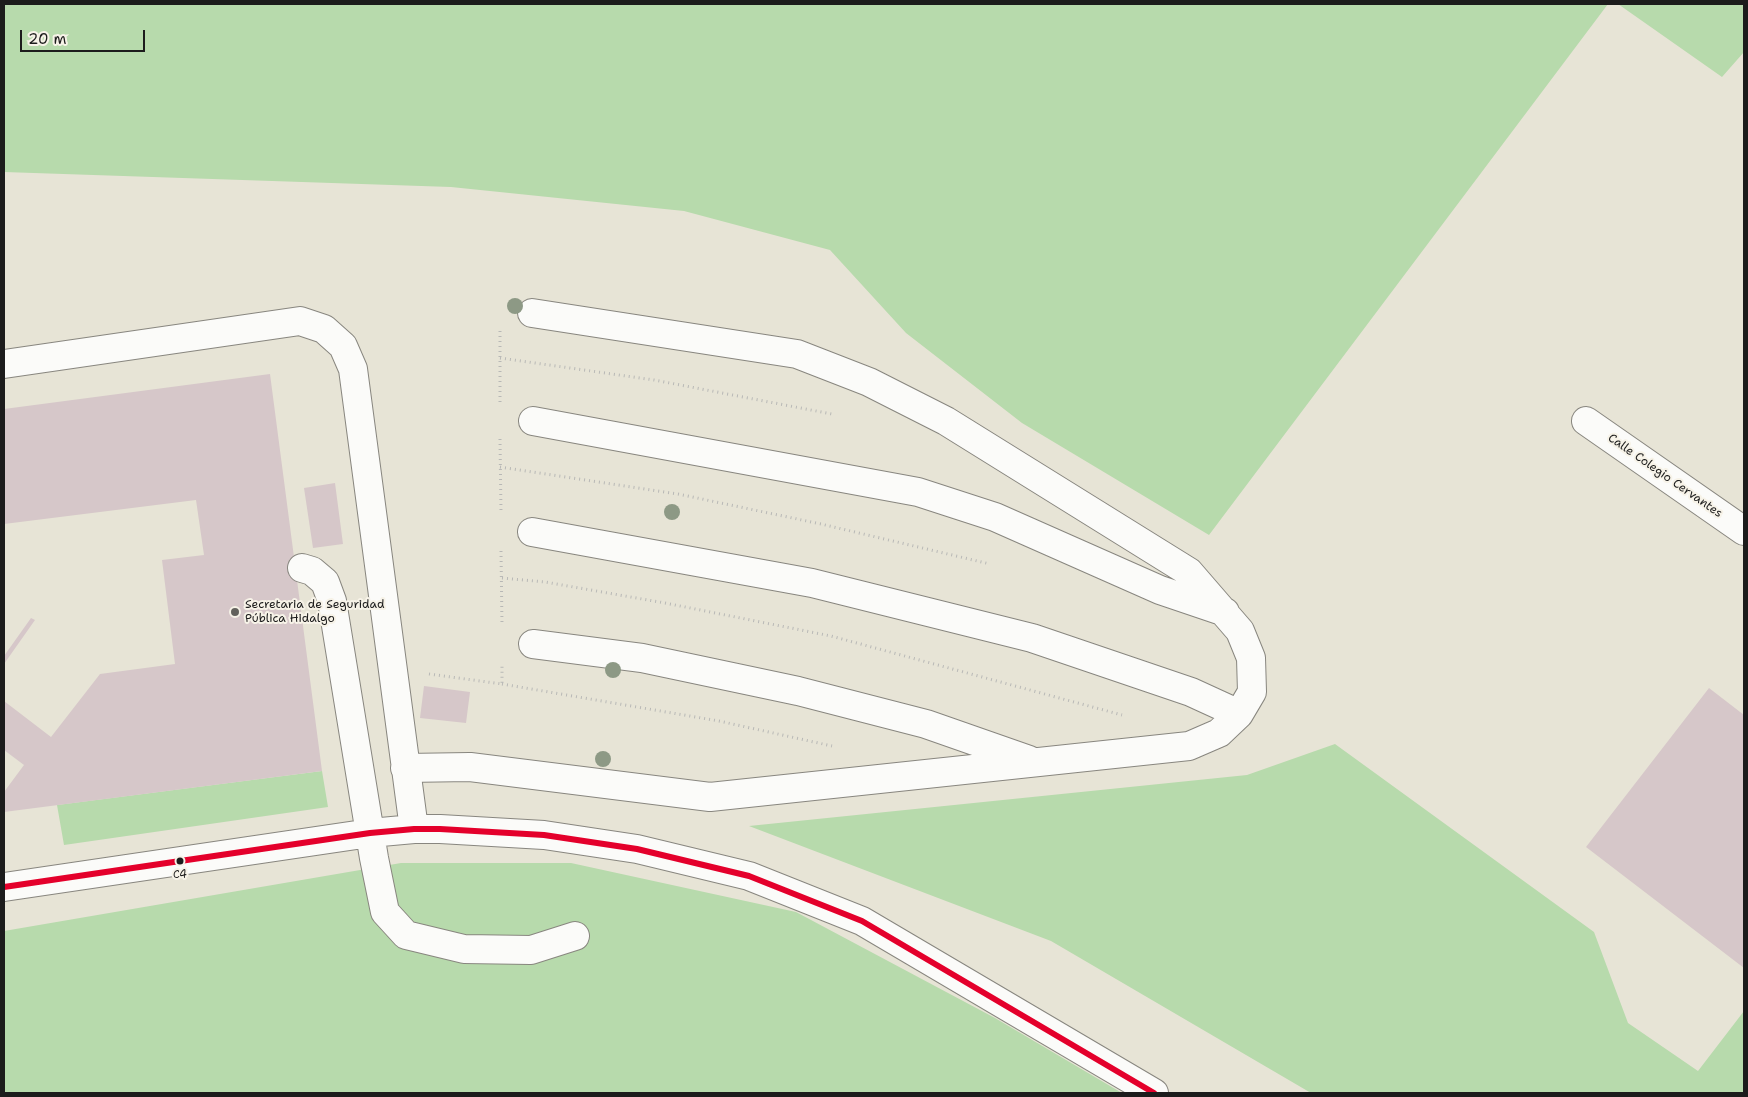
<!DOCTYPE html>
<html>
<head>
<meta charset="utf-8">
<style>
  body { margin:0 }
  #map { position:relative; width:1748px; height:1097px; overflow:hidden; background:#e7e4d6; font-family:"Shantell Sans",sans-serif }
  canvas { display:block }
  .frame { position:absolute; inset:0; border:5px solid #1c1c1c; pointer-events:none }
  .scale { position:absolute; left:20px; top:30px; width:125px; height:22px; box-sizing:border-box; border:2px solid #1c1c1c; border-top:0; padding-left:6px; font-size:15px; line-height:18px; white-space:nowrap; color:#1c1c1c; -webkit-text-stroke:4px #f7f3e8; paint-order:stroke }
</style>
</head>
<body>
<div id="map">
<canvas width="1748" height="1097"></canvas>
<div class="frame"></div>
<div class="scale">20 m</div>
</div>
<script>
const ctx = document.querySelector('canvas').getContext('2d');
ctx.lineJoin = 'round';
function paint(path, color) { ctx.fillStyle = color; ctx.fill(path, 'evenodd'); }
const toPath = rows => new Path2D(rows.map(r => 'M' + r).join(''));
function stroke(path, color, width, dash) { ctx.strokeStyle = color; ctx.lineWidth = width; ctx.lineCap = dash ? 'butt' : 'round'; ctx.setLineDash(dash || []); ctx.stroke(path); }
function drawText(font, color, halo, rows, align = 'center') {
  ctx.font = font + ' "Shantell Sans",sans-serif'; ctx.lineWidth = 4; ctx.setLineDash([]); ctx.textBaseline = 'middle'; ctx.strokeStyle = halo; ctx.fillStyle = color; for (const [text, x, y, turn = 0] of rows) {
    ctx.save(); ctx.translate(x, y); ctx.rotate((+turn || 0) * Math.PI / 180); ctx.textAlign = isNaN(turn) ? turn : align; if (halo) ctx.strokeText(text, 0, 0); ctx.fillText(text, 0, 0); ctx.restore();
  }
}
paint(toPath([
  [4,4,1608,4,1209,535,1022,423,906,333,830,250,684,211,451,187,4,172],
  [1618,4,1744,4,1744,52,1722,77],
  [1335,744,1594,932,1628,1023,1698,1071,1744,1011,1744,1093,1311,1093,1051,941,749,826,1247,775],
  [322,771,328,807,64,845,57,805],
  [401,863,571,863,796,912,995,1018,1122,1093,4,1093,4,931]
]), '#b7daac');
paint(toPath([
  [270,374,322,771,4,812,4,792,24,765,4,750,4,701,51,737,100,674,175,664,162,560,204,555,196,500,4,524,4,409],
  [335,483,343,544,313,548,304,488],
  [31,618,35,620,4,664,4,656],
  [424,686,470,692,466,723,420,718],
  [1709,688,1744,715,1744,968,1586,847]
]), '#d6c7c9');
const minor = toPath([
  [4,364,300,321,324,329,343,346,353,369,414,829],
  [533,421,918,492,995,517,1160,590,1225,612],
  [1586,421,1744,531],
  [532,532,812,583,1032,638,1191,692,1239,714],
  [302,568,312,571,325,582,332,601,374,858,385,912,406,935,464,949,531,950,575,936],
  [533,644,642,658,798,691,926,724,1029,760],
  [405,768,470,767,710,797,1189,746,1219,733,1239,714,1252,692,1251,658,1240,631,1189,572,946,421,869,382,797,354,532,313],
  [4,887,370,833,414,829,440,829,544,835,637,849,749,876,862,921,1154,1093]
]);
stroke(minor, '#88867f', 30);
stroke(toPath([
  [500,331,500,405],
  [500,358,654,380,832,414],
  [500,439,501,512],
  [500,467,678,494,821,524,990,564],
  [501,551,502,625],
  [502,578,545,582,665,603,831,636,1122,715],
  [429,674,502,684,502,664],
  [502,684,719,721,832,746]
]), '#b8b8b6', 3, [1, 4]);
stroke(minor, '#fbfbf9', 28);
stroke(toPath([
  [4,887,370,833,414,829,440,829,544,835,637,849,749,876,862,921,1154,1093]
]), '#e4002b', 6);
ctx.fillStyle = '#8d9985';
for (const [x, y] of [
  [515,306],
  [672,512],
  [613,670],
  [603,759]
]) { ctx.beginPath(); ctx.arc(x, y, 8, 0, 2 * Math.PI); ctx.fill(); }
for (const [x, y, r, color] of [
  [235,612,5,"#63625d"],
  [180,861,4.5,"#1c1c1c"]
]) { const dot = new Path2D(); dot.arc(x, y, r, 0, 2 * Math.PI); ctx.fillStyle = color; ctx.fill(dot); stroke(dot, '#f7f3e8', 2); }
drawText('11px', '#1c1c1c', '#f7f3e8', [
  ["C4",180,875]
]);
drawText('12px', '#1c1c1c', '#f7f3e8', [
  ["Calle Colegio Cervantes",1665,476,35]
]);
drawText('12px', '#1c1c1c', '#f7f3e8', [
  ["Secretaria de Seguridad",245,605],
  ["Pública Hidalgo",245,619]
], 'left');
</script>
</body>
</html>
